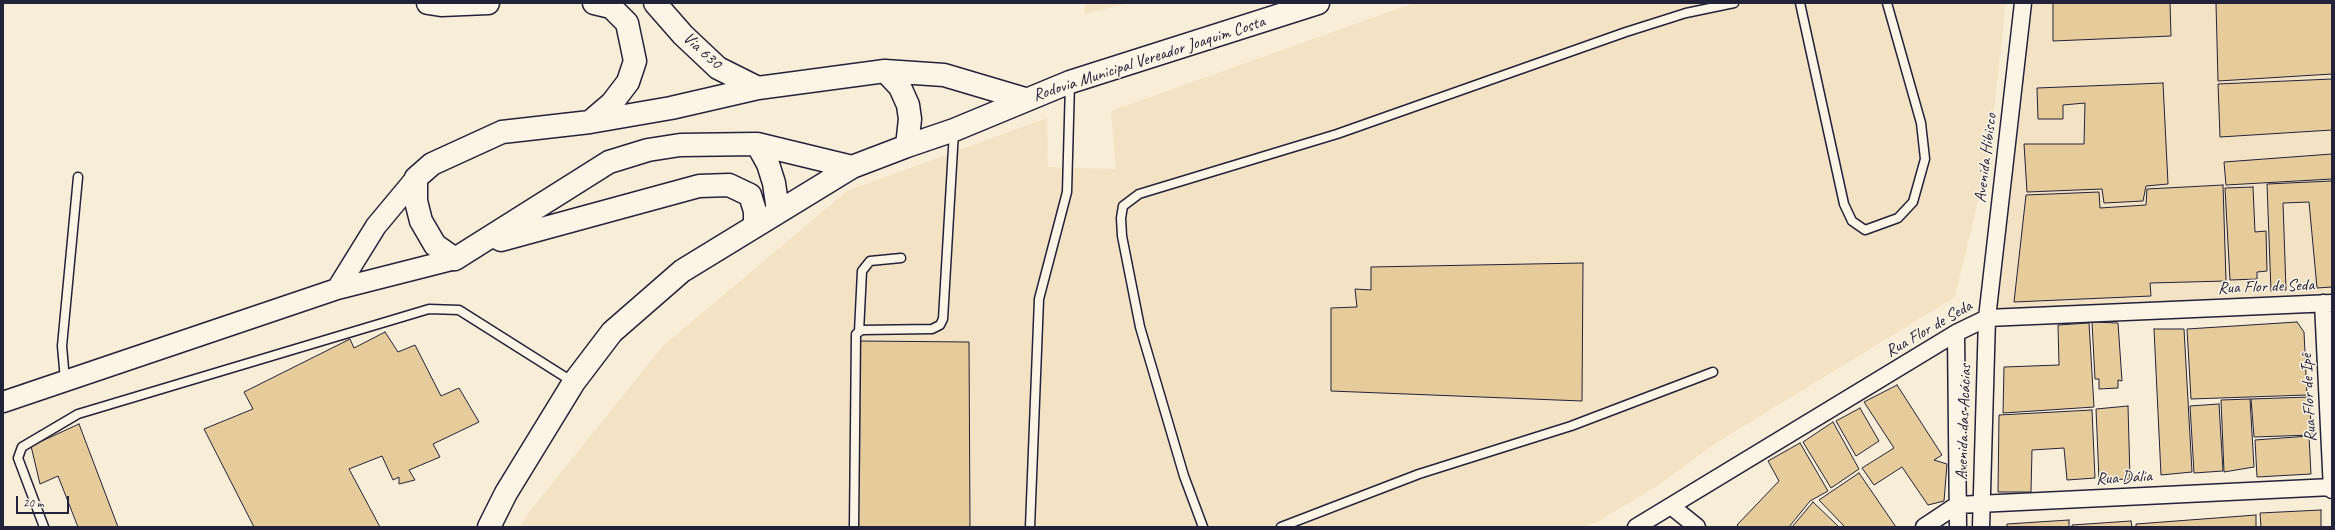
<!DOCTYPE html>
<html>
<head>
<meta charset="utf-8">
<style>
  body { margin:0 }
  #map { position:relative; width:2335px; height:530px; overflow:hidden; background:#f8edd6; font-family:Caveat,sans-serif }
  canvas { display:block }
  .frame { position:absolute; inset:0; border:4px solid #22223b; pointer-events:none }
  .scale { position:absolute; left:16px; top:496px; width:53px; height:18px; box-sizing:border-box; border:2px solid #22223b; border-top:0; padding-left:5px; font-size:12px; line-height:14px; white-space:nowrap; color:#22223b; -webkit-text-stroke:3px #fcf5e5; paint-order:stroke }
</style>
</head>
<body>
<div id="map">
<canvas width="2335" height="530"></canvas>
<div class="frame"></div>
<div class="scale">20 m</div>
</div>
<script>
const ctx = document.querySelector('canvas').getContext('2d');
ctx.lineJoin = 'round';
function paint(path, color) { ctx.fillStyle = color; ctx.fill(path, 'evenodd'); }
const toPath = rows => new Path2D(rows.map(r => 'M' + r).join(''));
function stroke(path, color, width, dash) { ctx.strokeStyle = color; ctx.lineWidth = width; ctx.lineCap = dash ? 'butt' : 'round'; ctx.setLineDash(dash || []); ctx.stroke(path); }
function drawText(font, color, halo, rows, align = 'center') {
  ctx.font = font + ' Caveat,sans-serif'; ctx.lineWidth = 3; ctx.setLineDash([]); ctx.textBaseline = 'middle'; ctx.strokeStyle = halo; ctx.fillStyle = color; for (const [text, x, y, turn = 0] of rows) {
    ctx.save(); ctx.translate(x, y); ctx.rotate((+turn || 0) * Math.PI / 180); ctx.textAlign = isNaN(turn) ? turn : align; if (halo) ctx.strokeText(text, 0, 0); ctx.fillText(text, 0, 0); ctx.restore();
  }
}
paint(toPath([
  [1085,3,1129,3,1085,14],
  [1414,3,2006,3,1989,155,1955,297,1716,443,1657,486,1597,522,1581,527,520,527,530,511,663,346,847,191,1047,118,1048,167,1116,169,1111,111],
  [2032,3,2332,3,2332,296,1993,310]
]), '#f3e3c4');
const building = toPath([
  [2053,3,2170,3,2171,36,2053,41,2053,3],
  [2216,3,2332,3,2332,74,2218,81,2216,3],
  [2332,79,2332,130,2220,137,2218,84,2332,79],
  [2163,83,2168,184,2146,186,2143,201,2104,203,2102,189,2027,192,2024,144,2084,144,2085,103,2063,105,2063,119,2038,119,2037,88,2163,83],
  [2332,154,2332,179,2226,185,2224,162,2332,154],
  [2332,181,2332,287,2317,288,2309,202,2283,203,2286,290,2271,291,2267,184,2332,181],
  [2223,185,2226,281,2150,283,2151,296,2014,302,2026,195,2099,192,2100,208,2146,205,2147,189,2223,185],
  [2253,187,2255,232,2266,231,2267,271,2257,272,2257,279,2230,280,2225,188,2253,187],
  [1583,263,1582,401,1331,391,1331,308,1357,307,1355,289,1371,290,1371,267,1583,263],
  [2092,322,2118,323,2122,381,2118,380,2118,388,2099,389,2099,379,2095,379,2092,322],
  [2297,322,2304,332,2307,395,2191,399,2187,329,2297,322],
  [2089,323,2094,407,2003,413,2004,367,2059,365,2058,325,2089,323],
  [2154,329,2184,329,2192,472,2161,475,2154,329],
  [385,332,398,352,415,345,441,396,459,388,479,422,433,444,440,457,409,470,415,480,399,484,399,477,393,480,382,456,349,469,380,527,254,527,204,429,253,409,244,392,350,339,354,348,385,332],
  [859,341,969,342,970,527,856,527,859,341],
  [1897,385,1942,455,1934,460,1947,464,1944,501,1928,505,1902,467,1874,485,1862,468,1894,448,1864,402,1897,385],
  [2309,397,2312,435,2254,437,2251,399,2309,397],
  [2250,399,2254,467,2224,472,2221,400,2250,399],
  [2219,404,2223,471,2194,473,2190,406,2219,404],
  [2128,406,2130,479,2099,480,2096,409,2128,406],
  [1860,408,1879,441,1856,456,1836,421,1860,408],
  [2092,410,2095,478,2067,480,2064,448,2032,450,2031,492,1998,492,1999,415,2092,410],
  [1833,422,1859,469,1831,488,1803,442,1833,422],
  [79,424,118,527,78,527,58,476,40,484,31,446,79,424],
  [2309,436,2311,474,2257,477,2255,440,2309,436],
  [1800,443,1828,491,1810,501,1789,527,1739,527,1737,525,1779,481,1768,461,1800,443],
  [1859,473,1896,527,1845,527,1819,500,1859,473],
  [1813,502,1839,527,1792,527,1813,502],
  [2321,510,2321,527,2261,527,2260,513,2321,510],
  [2256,515,2256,527,2136,527,2136,524,2256,515],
  [2069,520,2069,527,2007,527,2007,524,2069,520],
  [2131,521,2132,527,2072,527,2072,525,2131,521]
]);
paint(building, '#e6cb9b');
stroke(building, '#22223b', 1);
const service = toPath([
  [1800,3,1844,204,1852,221,1865,230,1898,218,1913,202,1925,159,1921,123,1887,3],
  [859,332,862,271,870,261,901,258],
  [65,380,62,346,78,177],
  [44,527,18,458,22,447,78,414,429,309,459,310,573,382],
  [854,527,856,334,862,330,932,329,940,325,943,319,954,131],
  [1030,527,1039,299,1067,192,1070,83],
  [1203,527,1184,476,1140,327,1122,236,1121,218,1123,206,1139,194,1337,134,1626,32,1686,13,1734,3],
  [1281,527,1419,474,1571,426,1713,372]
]);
const minor = toPath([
  [2323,303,2332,490],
  [1956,333,1958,527],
  [1671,506,1697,527],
  [1636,527,1956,333,1987,318,2332,303],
  [1924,527,1957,505,2332,487],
  [1981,527,1987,318,2023,3]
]);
const tertiary = toPath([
  [337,289,376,226,416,178],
  [3,402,337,289,455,259]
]);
const secondary = toPath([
  [428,3,441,5,488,3],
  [655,3,683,35,718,68,758,88],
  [885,71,900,87,908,105,910,119,907,146],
  [591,121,612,103,628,82,635,61,627,23,611,7,594,3],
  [757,144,768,164,774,183,778,211],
  [852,167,757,144,680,145,648,150,609,162,455,259,435,245,421,221,416,201,416,178,432,164,502,132,590,122,671,108,758,88,885,71,944,75,1025,99],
  [501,240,699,186,729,185,750,195,755,211,755,225],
  [489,527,506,493,574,382,612,332,682,271,852,167,907,146,954,130,1070,82,1318,3]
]);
stroke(service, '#22223b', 11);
stroke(minor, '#22223b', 19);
stroke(tertiary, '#22223b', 23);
stroke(secondary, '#22223b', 25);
stroke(service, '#fcf5e5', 8);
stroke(minor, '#fcf5e5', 16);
stroke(tertiary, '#fcf5e5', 20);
stroke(secondary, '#fcf5e5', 22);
drawText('17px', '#22223b', '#fcf5e5', [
  ["Via 630",702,51,42],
  ["Rodovia Municipal Vereador Joaquim Costa",1149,59,-18],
  ["Avenida Hibisco",1986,158,-83],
  ["Rua Flor de Seda",2266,287,-2],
  ["Rua Flor de Seda",1929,329,-30],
  ["Rua Flor de Ipê",2309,398,-93],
  ["Avenida das Acácias",1964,422,-88],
  ["Rua Dália",2124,478,-3]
]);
</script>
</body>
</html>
